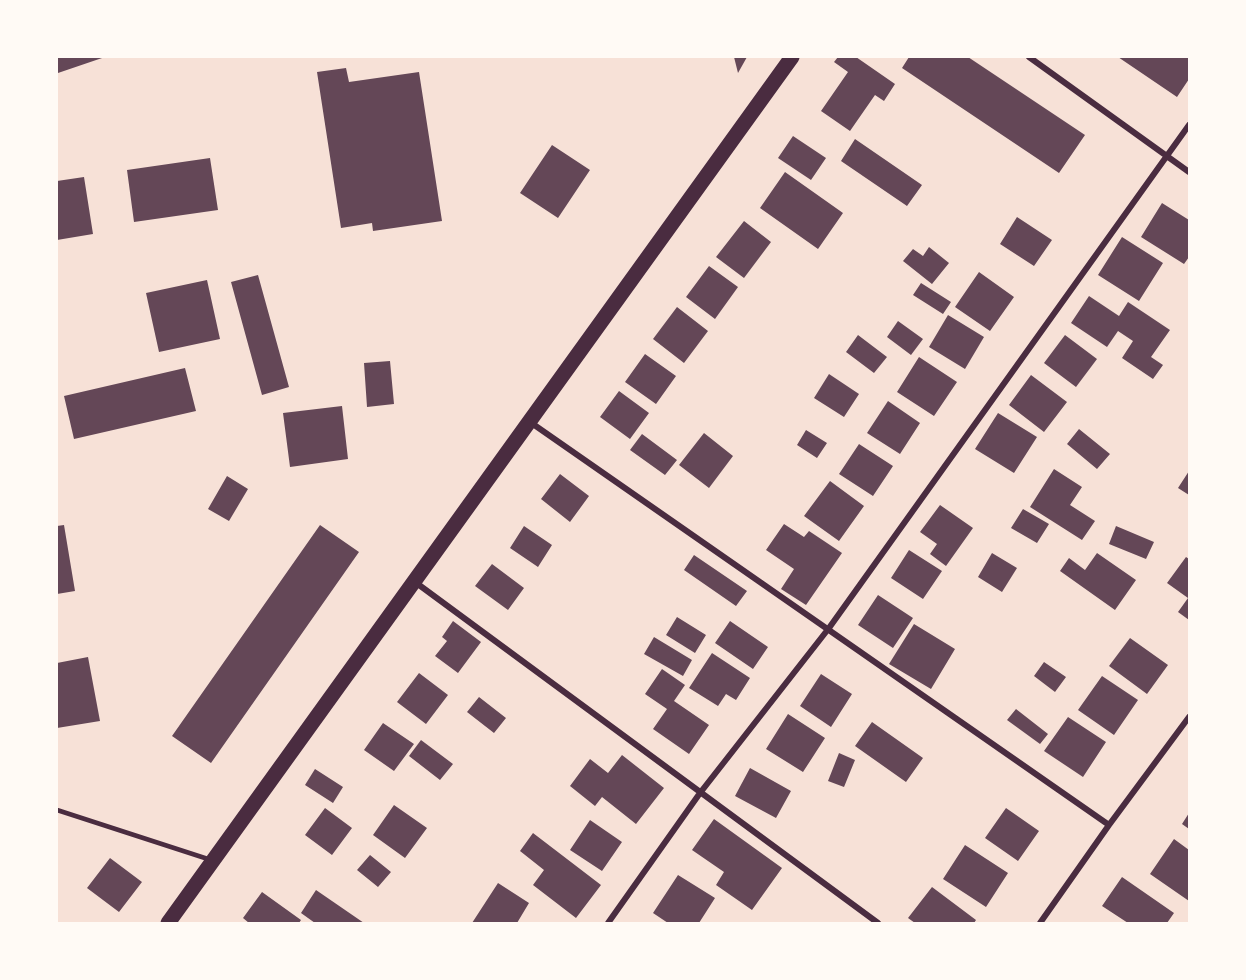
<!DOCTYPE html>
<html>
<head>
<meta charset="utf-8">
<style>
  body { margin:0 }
  #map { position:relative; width:1246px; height:980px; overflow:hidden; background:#f7e1d7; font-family:"Noto Serif",serif }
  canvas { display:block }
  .frame { position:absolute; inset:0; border:58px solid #fffaf5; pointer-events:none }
</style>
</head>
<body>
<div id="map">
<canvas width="1246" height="980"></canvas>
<div class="frame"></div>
</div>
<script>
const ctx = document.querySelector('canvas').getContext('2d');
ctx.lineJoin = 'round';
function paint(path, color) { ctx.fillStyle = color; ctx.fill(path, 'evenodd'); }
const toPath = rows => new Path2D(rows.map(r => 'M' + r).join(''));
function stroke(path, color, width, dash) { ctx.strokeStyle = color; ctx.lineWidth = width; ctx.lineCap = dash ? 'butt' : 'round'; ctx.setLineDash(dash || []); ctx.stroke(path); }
paint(toPath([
  [57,57,105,57,58,73],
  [734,57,747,57,738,73],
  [838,57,856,57,895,84,884,101,875,95,850,131,821,111,848,72,834,62],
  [909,57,968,57,1085,135,1059,173,902,68],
  [1118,57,1189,57,1189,79,1177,97],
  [346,68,349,82,419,72,442,221,373,231,372,223,341,228,317,72],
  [793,136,826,158,811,180,778,158],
  [855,139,922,185,907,206,841,161],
  [552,145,590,170,558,218,520,193],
  [210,158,218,210,134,222,127,170],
  [785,172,843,213,818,249,760,208],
  [84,177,93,234,57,240,57,181],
  [1162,203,1189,220,1189,257,1184,264,1141,237],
  [1017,217,1052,240,1034,266,1000,244],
  [744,221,771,242,744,278,716,257],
  [1122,237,1163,263,1139,301,1098,275],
  [929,247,949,263,932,284,903,261,913,249,923,256],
  [709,266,738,287,715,319,686,297],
  [979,272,1014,297,990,331,955,307],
  [258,275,289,387,262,395,231,282],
  [207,280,220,339,159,352,146,293],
  [921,283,951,302,943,314,913,295],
  [1089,296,1119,316,1128,302,1170,330,1151,357,1163,365,1153,379,1122,358,1133,341,1118,331,1107,347,1071,323],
  [677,307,708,331,684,363,653,339],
  [948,315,984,337,965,369,929,347],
  [898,321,923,339,911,355,887,337],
  [858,335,887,357,874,373,846,352],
  [1065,335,1097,359,1076,387,1044,363],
  [645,354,676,376,656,404,625,382],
  [919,357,957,382,934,416,897,392],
  [390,361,394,404,367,407,364,363],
  [185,368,196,411,74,439,64,396],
  [829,374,859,394,844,417,814,398],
  [1031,375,1067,402,1044,432,1009,405],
  [619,391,649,413,630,439,600,417],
  [888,401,920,423,900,454,867,433],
  [342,406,348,459,290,467,283,413],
  [998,413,1037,437,1014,473,975,449],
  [1079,429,1110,454,1097,469,1067,444],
  [806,430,827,443,817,458,797,445],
  [704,433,733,456,709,488,679,465],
  [642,434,677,460,665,475,630,450],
  [859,444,893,466,873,496,839,474],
  [1054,469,1082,487,1070,505,1095,521,1082,540,1030,507],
  [1189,471,1189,495,1178,488],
  [560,474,589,496,570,522,541,499],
  [227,476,248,489,229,521,208,509],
  [830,481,864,506,839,541,804,516],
  [940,505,973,528,946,566,930,554,937,544,920,532],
  [1023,509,1049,524,1037,543,1011,528],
  [784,524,804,537,809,531,842,553,806,605,781,589,794,569,766,550],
  [64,525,75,591,57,594,57,526],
  [320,525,359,552,211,763,172,736],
  [524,526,552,545,538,567,510,548],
  [1116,526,1154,542,1146,559,1109,544],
  [909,550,942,571,923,599,891,578],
  [992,553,1017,568,1002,592,978,577],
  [1097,553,1136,580,1115,610,1060,571,1069,558,1085,570],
  [694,555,747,591,736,606,684,570],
  [1186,557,1189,559,1189,620,1178,612,1188,598,1167,583],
  [492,564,524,588,508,610,475,586],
  [878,595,913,618,893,648,858,625],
  [677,617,706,635,695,653,666,635],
  [453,621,481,642,458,673,435,656,447,641,442,637],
  [730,621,768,647,753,669,715,643],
  [914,624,955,649,931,689,889,664],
  [654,637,692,660,683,676,644,654],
  [1130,638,1168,665,1147,694,1109,666],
  [712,653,750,678,736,700,726,694,718,706,689,688],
  [88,657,100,721,57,728,57,663],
  [1044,662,1066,677,1055,692,1034,676],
  [662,669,685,685,674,701,709,725,689,754,653,729,667,709,645,694],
  [419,673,448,695,426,724,397,702],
  [821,674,852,694,831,727,800,706],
  [1102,676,1138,700,1114,735,1078,710],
  [479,697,506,718,494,733,467,712],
  [1016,709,1048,734,1040,744,1007,720],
  [788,714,825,738,803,772,766,749],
  [1068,717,1106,742,1083,777,1044,751],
  [872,722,923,758,906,782,855,746],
  [383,723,414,744,394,771,364,750],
  [421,740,453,764,440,780,409,756],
  [839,753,855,760,844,787,828,781],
  [622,755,664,788,636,824,602,797,595,806,570,786,590,759,608,773],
  [750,768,791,791,776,818,735,796],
  [315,769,343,787,333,803,305,785],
  [394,805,427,828,405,858,373,835],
  [325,808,352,828,332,855,305,835],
  [1006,808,1039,831,1018,861,985,838],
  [1189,813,1189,829,1182,824],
  [714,819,782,868,752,910,716,885,724,872,692,850],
  [590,820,622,842,602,871,570,850],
  [533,833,601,885,576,918,533,885,544,870,520,851],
  [1174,839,1189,850,1189,901,1150,874],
  [965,845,1008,873,986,907,943,879],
  [370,855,391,872,378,887,357,870],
  [110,858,142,882,119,912,87,888],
  [678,875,715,898,699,923,668,923,653,913],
  [1122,877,1174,913,1167,923,1128,923,1102,906],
  [498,883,529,903,517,923,472,923],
  [932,887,976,920,974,923,915,923,908,918],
  [316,890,364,923,315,923,301,913],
  [262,892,301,920,299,923,249,923,243,918]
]), '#644757');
stroke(toPath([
  [57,810,211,860]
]), '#4a2c40', 4.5);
stroke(toPath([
  [1029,57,1189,172],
  [530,422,1109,825],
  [415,582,878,923],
  [608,923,700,793,829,628,1189,125],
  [1040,923,1109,825,1189,717]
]), '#4a2c40', 6);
stroke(toPath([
  [168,923,792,57]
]), '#4a2c40', 15);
</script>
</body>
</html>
